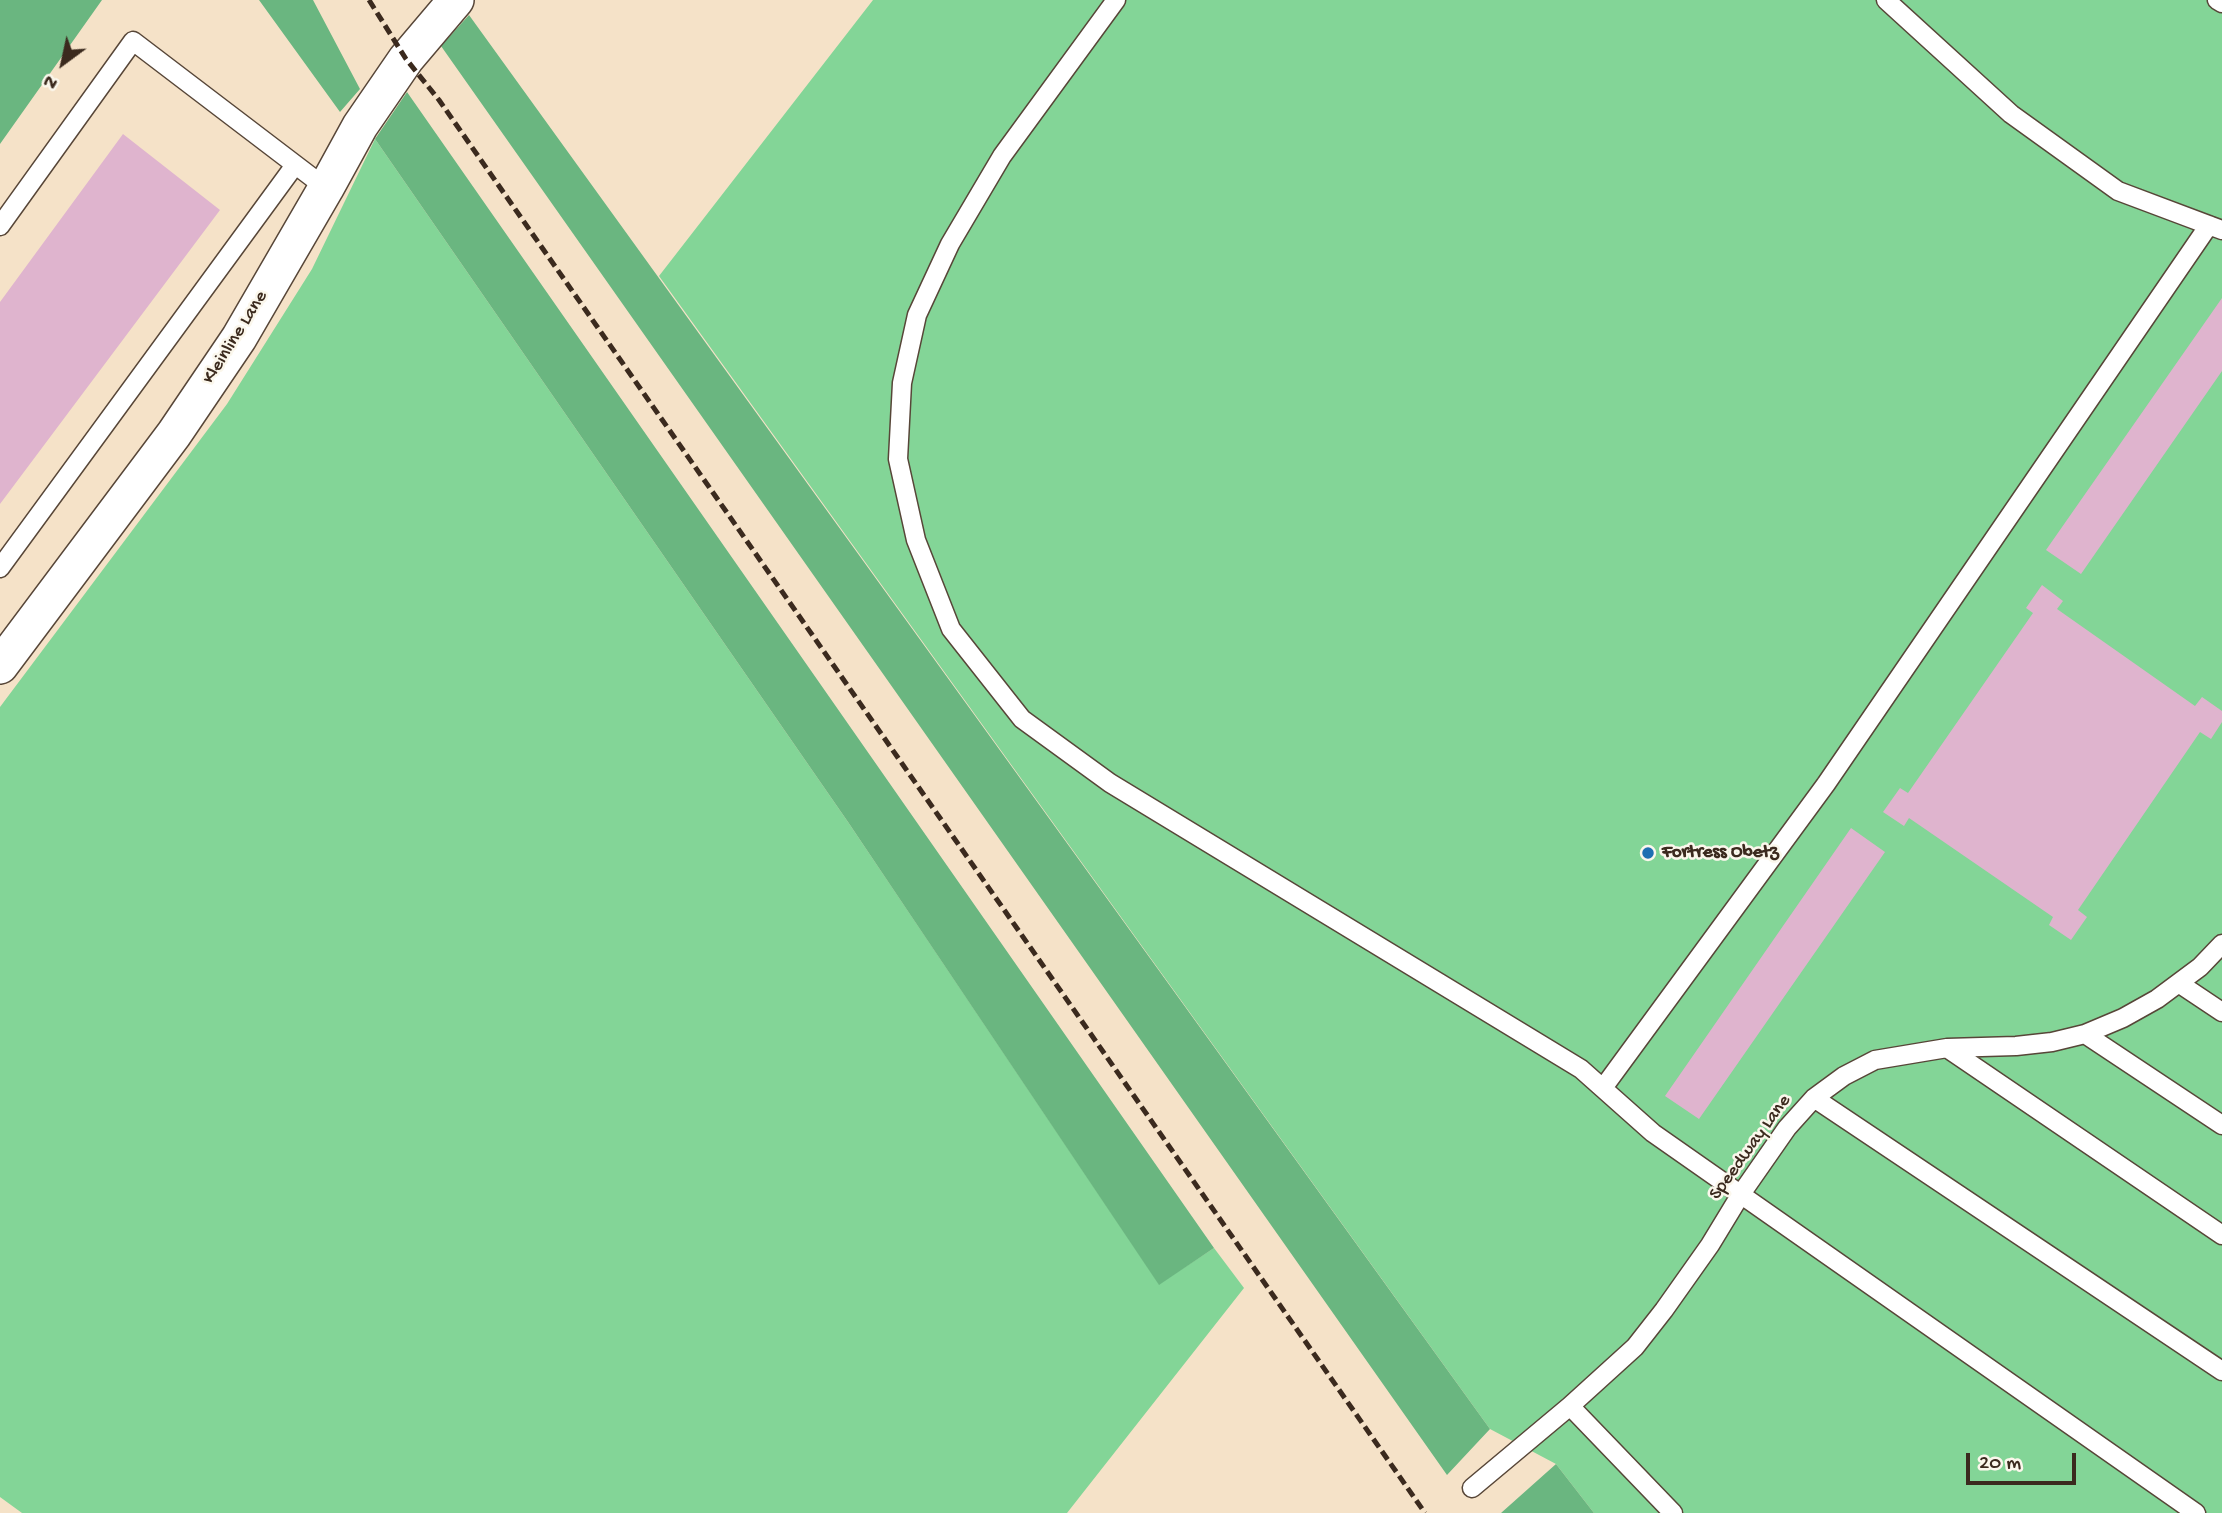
<!DOCTYPE html>
<html>
<head>
<meta charset="utf-8">
<style>
  body { margin:0 }
  #map { position:relative; width:2222px; height:1513px; overflow:hidden; background:#f5e2c8; font-family:"Gochi Hand",sans-serif }
  canvas { display:block }
  .north { position:absolute; left:28px; top:28px; width:70px; height:70px; -webkit-text-stroke:5px #fbf7ec; paint-order:stroke; rotate:213deg; font-size:19px; font-weight:700; line-height:28px; text-align:center; color:#3b2a1e }
  .north::after { content:''; display:block; margin:auto; width:24px; height:32px; background:#3b2a1e; clip-path:polygon(50% 0,100% 100%,50% 72%,0 100%) }
  .scale { position:absolute; left:1966px; top:1453px; width:110px; height:32px; box-sizing:border-box; border:4px solid #3b2a1e; border-top:0; padding-left:9px; font-size:21px; line-height:24px; white-space:nowrap; color:#3b2a1e; -webkit-text-stroke:5px #fbf7ec; paint-order:stroke }
</style>
</head>
<body>
<div id="map">
<canvas width="2222" height="1513"></canvas>
<div class="north">N</div>
<div class="scale">20 m</div>
</div>
<script>
const ctx = document.querySelector('canvas').getContext('2d');
ctx.lineJoin = 'round';
function paint(path, color) { ctx.fillStyle = color; ctx.fill(path, 'evenodd'); }
const toPath = rows => new Path2D(rows.map(r => 'M' + r).join(''));
function stroke(path, color, width, dash) { ctx.strokeStyle = color; ctx.lineWidth = width; ctx.lineCap = dash ? 'butt' : 'round'; ctx.setLineDash(dash || []); ctx.stroke(path); }
function drawText(font, color, halo, rows, align = 'center') {
  ctx.font = font + ' "Gochi Hand",sans-serif'; ctx.lineWidth = 5; ctx.setLineDash([]); ctx.textBaseline = 'middle'; ctx.strokeStyle = halo; ctx.fillStyle = color; for (const [text, x, y, turn = 0] of rows) {
    ctx.save(); ctx.translate(x, y); ctx.rotate((+turn || 0) * Math.PI / 180); ctx.textAlign = isNaN(turn) ? turn : align; if (halo) ctx.strokeText(text, 0, 0); ctx.fillText(text, 0, 0); ctx.restore();
  }
}
paint(toPath([
  [873,0,2222,0,2222,1513,1594,1513,1556,1464,1490,1429,659,276],
  [375,139,848,822,1159,1284,1214,1248,1244,1288,1067,1513,22,1513,0,1497,0,707,227,404,312,269]
]), '#83d597');
paint(toPath([
  [0,0,102,0,0,144],
  [259,0,313,0,360,89,340,112],
  [469,15,1490,1429,1447,1475,441,46],
  [407,92,1214,1248,1159,1285,848,822,375,139],
  [1556,1464,1594,1513,1501,1513]
]), '#6ab680');
paint(toPath([
  [123,134,220,210,0,504,0,302],
  [2222,298,2222,371,2081,574,2046,550],
  [2042,585,2063,601,2057,609,2195,706,2202,697,2222,711,2222,722,2211,739,2200,732,2078,910,2087,917,2071,940,2049,925,2053,917,1909,818,1904,826,1883,812,1900,788,1908,793,2033,613,2026,608],
  [1851,828,1885,852,1699,1119,1665,1096]
]), '#dfb4ce');
const service = toPath([
  [1116,0,1002,156,950,244,917,315,902,383,898,459,916,540,951,629,1022,719,1110,783,1581,1069,1653,1133,2196,1513],
  [1886,0,2011,114,2118,191,2222,230],
  [2217,0,2222,3],
  [0,226,133,41,326,188],
  [0,568,295,165],
  [2180,984,2222,1012],
  [2085,1034,2222,1125],
  [1947,1048,2222,1235],
  [1603,1088,1826,784,2209,225],
  [1814,1098,2222,1371],
  [1570,1406,1673,1513],
  [1472,1488,1570,1406,1635,1347,1664,1310,1710,1245,1741,1194,1787,1128,1814,1098,1844,1076,1875,1060,1947,1048,2016,1046,2052,1042,2085,1034,2123,1018,2157,999,2200,967,2222,944]
]);
const minor = toPath([
  [0,666,174,434,239,338,326,188,360,126,406,59,456,0]
]);
stroke(service, '#574638', 21);
stroke(minor, '#574638', 38);
stroke(service, '#fff', 18);
stroke(minor, '#fff', 35);
stroke(toPath([
  [369,0,406,59,439,100,1425,1513]
]), '#3b2a1e', 5, [10, 5]);
for (const [x, y, r, color] of [
  [1648,853,7,"#1f6fb2"]
]) { const dot = new Path2D(); dot.arc(x, y, r, 0, 2 * Math.PI); ctx.fillStyle = color; ctx.fill(dot); stroke(dot, '#fbf7ec', 2.5); }
drawText('19px', '#3b2a1e', '#fbf7ec', [
  ["Kleinline Lane",236,338,-58],
  ["Speedway Lane",1751,1148,-54]
]);
drawText('bold 19px', '#3b2a1e', '#fbf7ec', [
  ["Fortress Obetz",1662,853]
], 'left');
</script>
</body>
</html>
